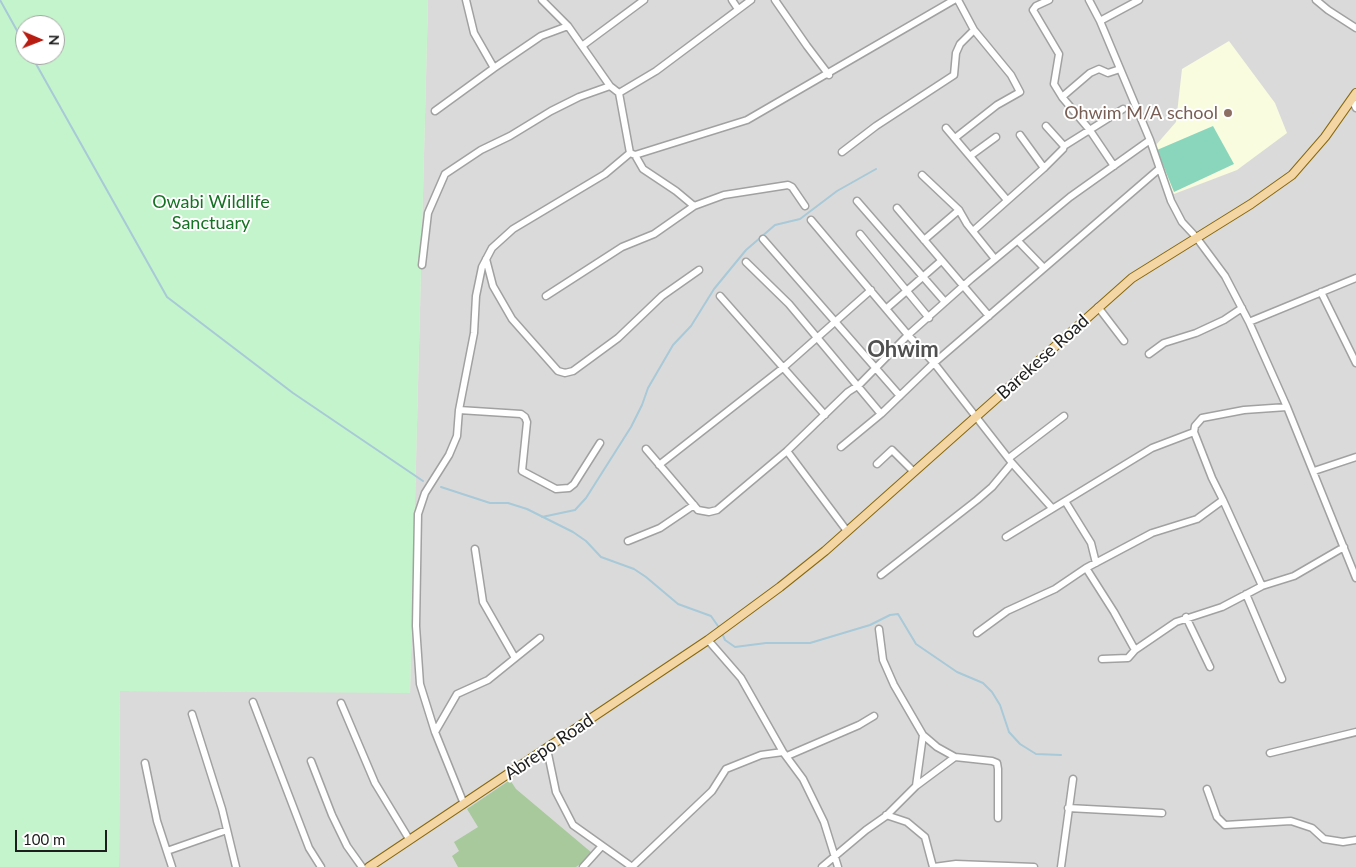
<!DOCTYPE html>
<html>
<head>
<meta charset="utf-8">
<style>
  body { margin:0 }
  #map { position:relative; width:1356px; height:867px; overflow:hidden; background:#edebe4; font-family:Lato,sans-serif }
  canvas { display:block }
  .north { position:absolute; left:15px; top:15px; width:50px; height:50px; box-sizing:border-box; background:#fff; border:1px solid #a5a5a5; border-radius:50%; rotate:91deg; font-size:14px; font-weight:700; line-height:20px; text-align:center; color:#1d1d1d }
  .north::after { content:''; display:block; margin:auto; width:18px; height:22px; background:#b81d12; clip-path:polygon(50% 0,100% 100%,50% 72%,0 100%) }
  .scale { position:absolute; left:15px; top:830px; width:92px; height:22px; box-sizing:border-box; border:2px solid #1d1d1d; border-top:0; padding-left:6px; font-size:15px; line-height:18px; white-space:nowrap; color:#1d1d1d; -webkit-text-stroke:4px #fff; paint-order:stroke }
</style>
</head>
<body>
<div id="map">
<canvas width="1356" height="867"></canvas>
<div class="north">N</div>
<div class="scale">100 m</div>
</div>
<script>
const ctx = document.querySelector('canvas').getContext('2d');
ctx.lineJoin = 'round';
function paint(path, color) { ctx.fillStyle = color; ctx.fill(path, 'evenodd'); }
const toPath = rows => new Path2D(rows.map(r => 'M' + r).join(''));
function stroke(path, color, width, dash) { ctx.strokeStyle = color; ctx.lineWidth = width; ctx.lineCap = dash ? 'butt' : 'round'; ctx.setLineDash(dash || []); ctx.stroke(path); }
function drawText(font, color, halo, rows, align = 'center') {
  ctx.font = font + ' Lato,sans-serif'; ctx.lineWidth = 4; ctx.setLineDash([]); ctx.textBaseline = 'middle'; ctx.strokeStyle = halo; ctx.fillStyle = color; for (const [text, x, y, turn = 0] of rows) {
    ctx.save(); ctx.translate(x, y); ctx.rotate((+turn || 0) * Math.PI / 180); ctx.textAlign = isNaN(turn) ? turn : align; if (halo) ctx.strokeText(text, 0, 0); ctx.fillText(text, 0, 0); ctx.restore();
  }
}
paint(toPath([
  [428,0,1356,0,1356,867,119,867,120,691,410,692]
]), '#dbdada');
paint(toPath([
  [1229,41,1275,103,1287,133,1237,170,1174,194,1164,175,1156,145,1176,122,1182,69]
]), '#fafcdf');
paint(toPath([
  [510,780,516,789,592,853,590,857,576,867,458,867,452,856,459,851,454,842,478,827,467,809]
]), '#a7c99c');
paint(toPath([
  [0,0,428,0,410,693,120,691,119,867,0,867],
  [25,25,55,25,55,55,25,55]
]), '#c4f4cb');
paint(toPath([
  [1213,126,1234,164,1174,192,1157,150]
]), '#89d6bd');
stroke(toPath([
  [0,0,25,45],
  [31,55,167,297,293,393,423,481],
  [441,487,490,503,508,503,527,509,573,532,586,541,601,557,634,569,646,577,678,604,711,616,720,629],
  [542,517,575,510,586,498,631,427,642,405,648,388,673,345,691,326,714,289,746,250,775,225,800,219,837,191,876,169],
  [722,633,725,640,735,647,766,643,810,643,870,625,890,615,898,614,916,644,957,672,983,683,992,692,1000,705,1009,732,1020,744,1036,754,1061,755]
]), '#a8c9d7', 2);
const minor = toPath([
  [466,0,474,33,494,68,541,36,568,26,610,86,619,93,656,71,751,0],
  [542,0,568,26],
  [732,0,738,9],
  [775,0,807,46,829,75],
  [1049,0,1036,6,1033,10,1059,54,1054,84,1062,97,1089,129,1114,166],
  [1089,0,1100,21,1150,140,1171,201,1182,222,1196,237,1225,276,1249,322,1287,407,1356,578],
  [1316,0,1328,10,1356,28],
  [1100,21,1139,0],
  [582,46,644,0],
  [1062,97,1090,73,1099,69,1108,73,1120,69],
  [1352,100,1356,108],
  [435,111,494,68],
  [1046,126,1064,146,1123,109],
  [946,128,1007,200],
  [1020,135,1044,168],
  [955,138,997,105,1020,92,1011,75,974,30,958,0],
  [842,152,876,126,954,75,956,53,960,44,974,30],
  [635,155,747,120,954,0],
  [970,156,996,137],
  [922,175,959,210,967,224,995,259],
  [857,201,945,302],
  [694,206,724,195,788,185,792,187,805,206],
  [897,208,989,316],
  [811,220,908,335,934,363,1012,463,992,487,977,500,881,575],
  [973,231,1044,168,1063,149,1064,146],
  [860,234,929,318],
  [763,239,900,396],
  [924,240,959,210],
  [1018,241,1044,268],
  [486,259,493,286,512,319,558,371,565,373,573,371,618,338,662,296,699,270],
  [746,262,789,304,881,414],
  [422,265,428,213,445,174,481,150,510,136,551,111,579,97,610,86],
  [1321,292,1356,363],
  [546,296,622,247,654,234,694,206,676,191,643,169,635,155,630,153,619,93],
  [720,296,825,415],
  [1098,307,1124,341],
  [887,308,941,261],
  [1249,322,1356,278],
  [1149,354,1164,343,1196,333,1224,320,1242,308],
  [459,410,521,414,525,417,527,422,522,471,556,489,569,488,574,484,600,443],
  [841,447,881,414,934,363,1159,169],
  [646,449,698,510,709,512,717,510,787,451,848,392,859,385,908,335,971,279,1070,197,1150,140],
  [787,451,847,531],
  [1009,458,1064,416],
  [1012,463,1052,508],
  [877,464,892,450,914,472],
  [659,465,784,367,871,290],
  [1314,471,1356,457],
  [1223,500,1262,586],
  [1065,501,1091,543,1096,563],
  [1006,537,1152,448,1194,432],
  [628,541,660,528,694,505],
  [475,549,483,602,515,658],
  [1086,568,1114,612,1135,650],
  [1246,594,1282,679],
  [1186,617,1210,667],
  [977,633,1007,611,1055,589,1086,568,1152,533,1197,519,1223,500,1212,478,1194,432,1195,426,1202,418,1244,410,1287,407],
  [708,640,741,678,783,752,803,779,824,822,838,867],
  [1102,659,1128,658,1135,650,1176,622,1222,607,1262,586,1294,576,1344,547],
  [253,702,309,848,321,867],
  [341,703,375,783,409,839],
  [192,714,222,809,236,867],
  [435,732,457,694,488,680,540,638],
  [923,735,937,747,955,757],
  [547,749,556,792,573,825,632,867],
  [1270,753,1356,732],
  [787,756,859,725,874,716],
  [311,761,332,815,347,846,362,867],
  [145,763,157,821,172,867],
  [916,786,955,757,992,761,997,763,998,769,998,818],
  [1207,789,1217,817,1225,825,1291,821,1312,828,1324,839,1343,842,1356,840],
  [464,804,435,732,420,684,416,626,418,514,425,493,449,455,457,436,459,410,474,333,476,296,482,267,492,248,513,229,605,174,630,153],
  [1068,808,1162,813],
  [886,815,907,822,925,837,933,867],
  [167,851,227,830],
  [583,867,601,847],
  [632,867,712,791,726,769,761,755,783,752],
  [822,867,866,830,886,816,916,786,923,735,894,685,883,660,879,629],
  [934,867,956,864,1034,867],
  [1061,867,1073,779]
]);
const major = toPath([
  [369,867,708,640,780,587,825,551,1132,278,1251,204,1292,175,1325,137,1356,93]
]);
stroke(minor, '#a1a1a1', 9);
stroke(major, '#89680d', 10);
stroke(minor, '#fff', 6);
stroke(major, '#f3d6a3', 8);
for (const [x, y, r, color] of [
  [1228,113,5,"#8d6e63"]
]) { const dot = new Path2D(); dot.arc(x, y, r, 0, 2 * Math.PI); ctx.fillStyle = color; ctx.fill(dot); stroke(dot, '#fff', 2); }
drawText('18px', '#785e54', '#fff', [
  ["Ohwim M/A school",1218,113]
], 'right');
drawText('18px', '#157123', '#fff', [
  ["Owabi Wildlife",211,202],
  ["Sanctuary",211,223]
]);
drawText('18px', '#1d1d1d', '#fff', [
  ["Barekese Road",1043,357,-42],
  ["Abrepo Road",549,747,-34]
]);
drawText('bold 22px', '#505050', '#fff', [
  ["Ohwim",903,350]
]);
</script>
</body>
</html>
